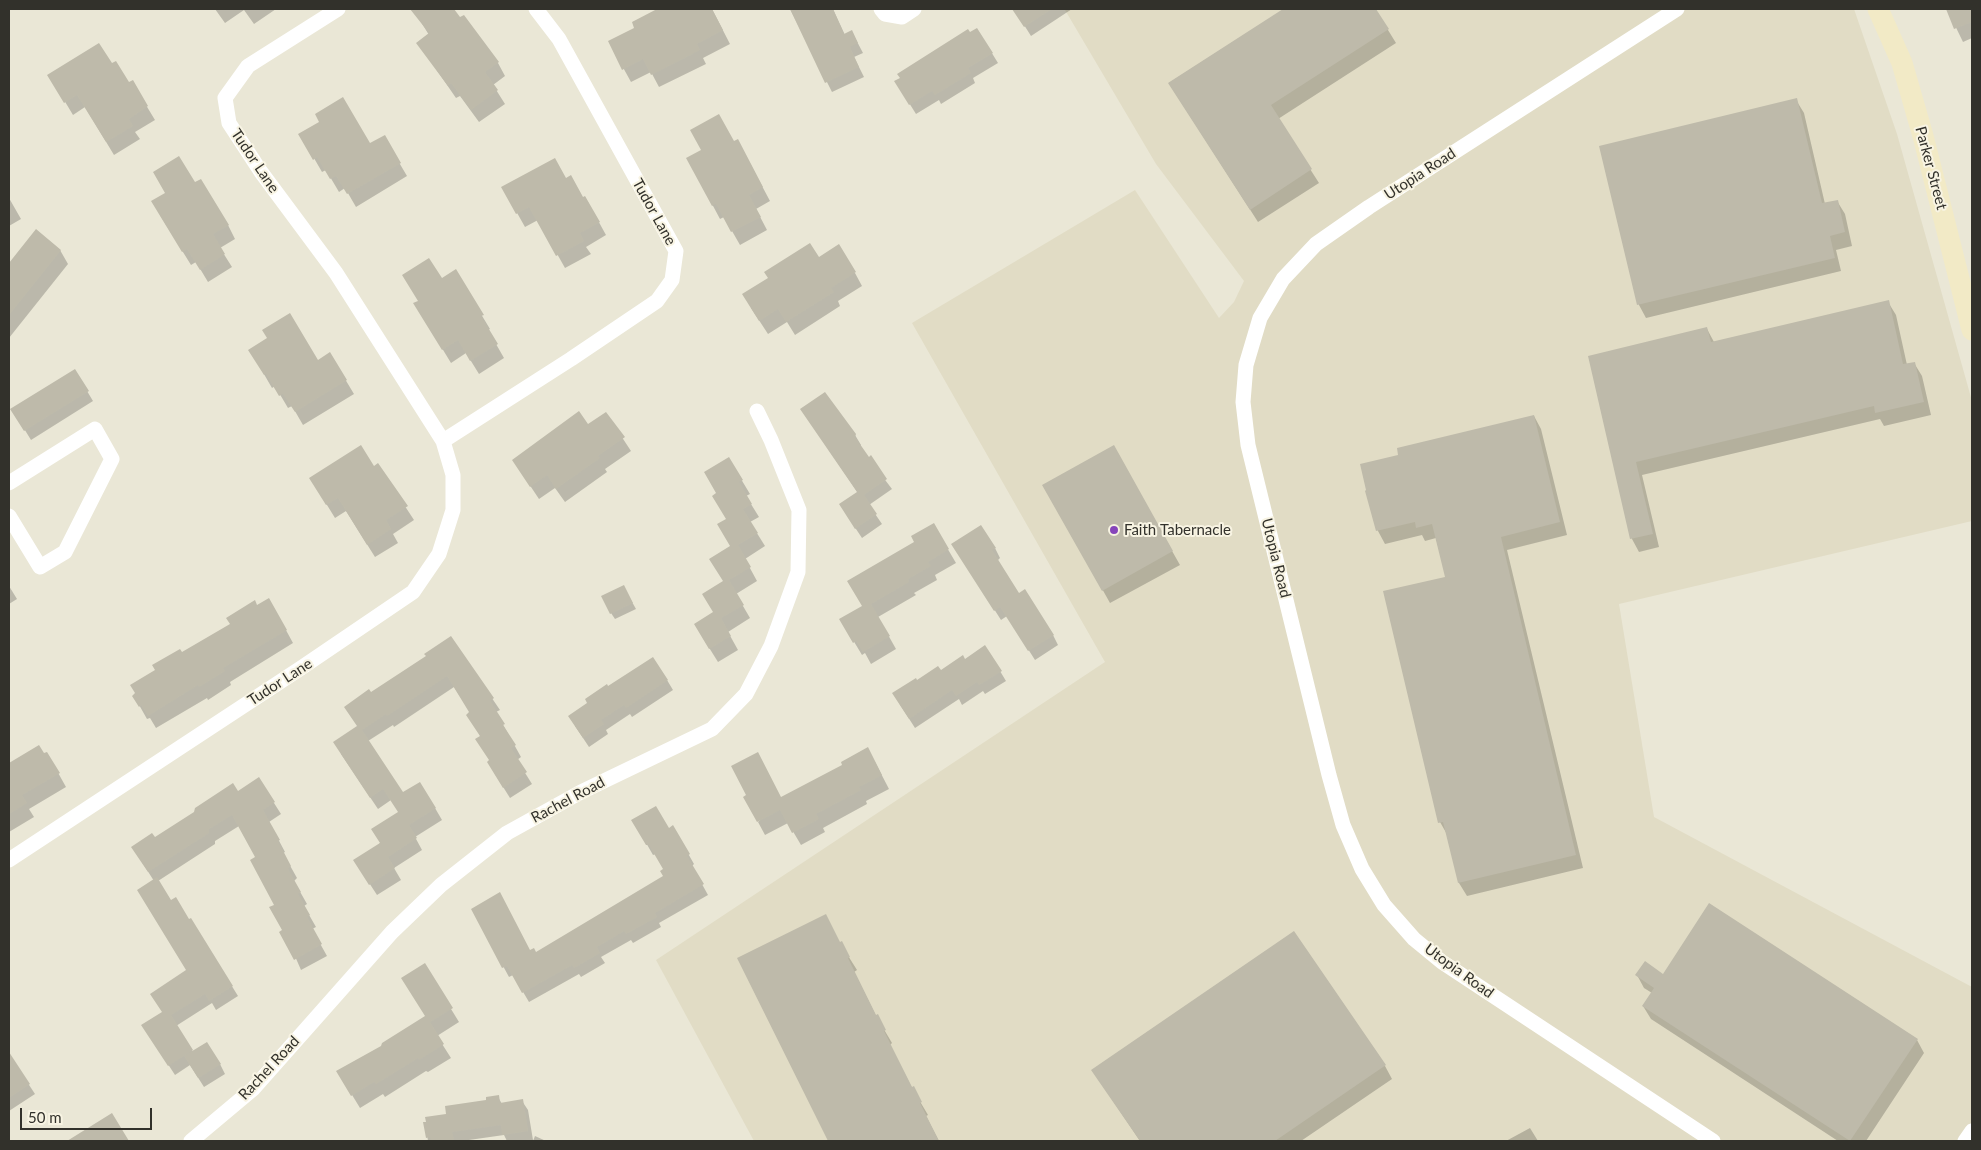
<!DOCTYPE html>
<html>
<head>
<meta charset="utf-8">
<style>
  body { margin:0 }
  #map { position:relative; width:1981px; height:1150px; overflow:hidden; background:#eae7d6; font-family:Lato,sans-serif }
  canvas { display:block }
  .frame { position:absolute; inset:0; border:10px solid #32312b; pointer-events:none }
  .scale { position:absolute; left:20px; top:1108px; width:132px; height:22px; box-sizing:border-box; border:2px solid #32312b; border-top:0; padding-left:6px; font-size:15px; line-height:18px; white-space:nowrap; color:#32312b; -webkit-text-stroke:4px #f8f4e3; paint-order:stroke }
</style>
</head>
<body>
<div id="map">
<canvas width="1981" height="1150"></canvas>
<div class="frame"></div>
<div class="scale">50 m</div>
</div>
<script>
const ctx = document.querySelector('canvas').getContext('2d');
ctx.lineJoin = 'round';
function paint(path, color) { ctx.fillStyle = color; ctx.fill(path, 'evenodd'); }
const toPath = rows => new Path2D(rows.map(r => 'M' + r).join(''));
function stroke(path, color, width, dash) { ctx.strokeStyle = color; ctx.lineWidth = width; ctx.lineCap = dash ? 'butt' : 'round'; ctx.setLineDash(dash || []); ctx.stroke(path); }
function drawText(font, color, halo, rows, align = 'center') {
  ctx.font = font + ' Lato,sans-serif'; ctx.lineWidth = 4; ctx.setLineDash([]); ctx.textBaseline = 'middle'; ctx.strokeStyle = halo; ctx.fillStyle = color; for (const [text, x, y, turn = 0] of rows) {
    ctx.save(); ctx.translate(x, y); ctx.rotate((+turn || 0) * Math.PI / 180); ctx.textAlign = isNaN(turn) ? turn : align; if (halo) ctx.strokeText(text, 0, 0); ctx.fillText(text, 0, 0); ctx.restore();
  }
}
paint(toPath([
  [1067,9,1854,9,1897,134,1972,401,1972,521,1619,604,1654,817,1972,987,1972,1141,754,1141,656,960,1105,662,912,323,1135,190,1219,318,1234,302,1244,281,1156,164,1065,10]
]), '#e1dcc5');
paint(toPath([
  [215,9,276,9,254,24,244,10,225,23],
  [423,9,452,9,498,63,505,76,493,85,505,104,479,122,460,96,456,98,418,43,429,35,416,14],
  [660,9,686,9,688,12,695,9,712,9,730,44,703,58,706,64,659,87,651,72,631,82,609,42,636,28,633,22],
  [790,9,833,9,845,35,852,32,863,53,854,57,864,77,832,92],
  [1014,9,1072,9,1031,36],
  [1285,9,1375,9,1396,43,1278,119,1319,183,1258,222,1169,83],
  [1947,9,1972,9,1972,38,1963,42],
  [977,29,998,63,973,78,975,83,941,104,939,100,916,114,896,82],
  [112,65,129,84,132,82,155,120,135,132,140,139,114,155,85,107,73,115,49,75],
  [1796,100,1804,113,1825,204,1837,201,1845,214,1852,246,1836,250,1841,271,1646,318,1639,305,1601,147],
  [300,134,369,145,384,137,407,176,356,207,345,188,339,192,326,170,322,172],
  [733,142,745,154,770,201,756,209,767,230,740,245,724,217,720,219,688,159,702,151],
  [566,180,583,199,585,197,606,235,586,247,591,254,565,268,538,220,525,227,503,188],
  [194,184,228,225,235,239,220,248,232,267,208,282,196,262,191,265,160,215],
  [9,198,21,219,9,226],
  [36,231,60,250,68,264,9,338,9,265],
  [818,259,855,273,862,286,838,301,840,306,795,335,787,322,768,334,751,308],
  [455,271,490,329,488,330,504,358,479,374,466,353,451,363,423,317,419,301,441,280],
  [1888,302,1896,315,1907,365,1914,363,1922,376,1931,415,1884,426,1880,419,1642,475,1659,547,1639,552,1632,539,1589,357,1707,329,1714,342],
  [250,350,318,362,330,354,354,394,303,425,292,406,288,408,275,386,272,388],
  [87,391,93,401,31,440,12,409],
  [606,413,631,451,605,469,607,472,565,502,555,488,539,499,513,460,588,426],
  [1534,416,1541,429,1567,535,1507,550,1583,868,1467,896,1459,883,1448,836,1440,822,1446,577,1436,538,1425,541,1422,535,1385,544,1378,531,1366,492,1400,456],
  [808,419,855,435,861,445,860,447,892,489,869,505,882,524,862,538,846,514,858,493],
  [1113,447,1180,565,1110,603,1044,485],
  [729,459,750,494,746,496,759,517,750,522,765,546,745,559,757,581,736,594,750,618,728,632,738,650,718,662,703,638,715,613,724,582,732,546,727,520,718,494],
  [378,465,414,520,393,534,398,543,375,557,346,511,335,518,319,492],
  [933,524,956,563,935,575,937,580,914,593,916,595,878,617,896,649,871,664,865,653,862,655,841,620,863,607,916,542],
  [995,548,1000,558,997,561,1018,594,1053,635,1058,645,1035,660,1007,616,1001,620,959,554],
  [9,586,17,599,9,604],
  [627,593,636,609,615,619,611,613],
  [269,599,293,643,230,682,231,685,208,700,207,698,156,728,150,718,147,719,134,696],
  [451,638,500,710,496,712,521,757,517,760,532,784,510,798,495,774,471,713,454,687,394,727,393,725,368,741,403,794,435,808,442,820,415,837,422,850,394,868,401,880,377,895,362,872,399,812,391,800,378,809,341,754,358,727,371,694,427,657],
  [964,660,1000,671,1006,681,985,694,983,691,962,705,959,699,915,728,899,703,917,682],
  [667,680,673,690,632,717,630,714,606,730,608,734,589,747,575,726,608,688],
  [39,746,44,755,47,753,66,787,29,809,34,817,9,832,9,764],
  [875,762,889,789,866,801,867,804,823,828,825,832,801,845,788,823,765,835,758,822,781,799],
  [237,792,274,803,281,814,269,822,285,852,283,853,297,878,294,881,307,904,304,906,316,927,312,929,327,956,301,970,284,931,276,905,256,857,239,826,215,841,215,844,158,881,171,902,189,921,191,920,238,996,216,1010,212,1003,176,1026,193,1052,220,1064,225,1074,204,1087,190,1065,175,1075,149,1035,187,971,154,881,140,859,155,839],
  [633,820,668,830,673,827,694,864,692,866,708,895,659,923,661,927,633,943,631,940,601,957,605,963,581,977,579,974,529,1002,513,975,509,977,472,909,535,954,665,876,665,870,656,854,653,855],
  [840,943,857,970,854,972,876,1016,892,1043,890,1045,912,1088,928,1115,926,1116,939,1141,829,1141,739,959],
  [424,965,459,1022,437,1036,451,1058,428,1072,426,1071,385,1097,383,1094,360,1108,346,1085,382,1047,426,1017],
  [1637,975,1663,976,1917,1040,1924,1053,1866,1141,1838,1141,1651,1019,1643,1006,1652,993,1644,988],
  [14,1062,35,1094,9,1111,9,1066],
  [1385,1066,1392,1079,1301,1141,1140,1141,1093,1071],
  [498,1097,502,1104,522,1101,528,1110,533,1140,507,1141,504,1135,462,1141,428,1141,425,1123],
  [112,1115,128,1141,69,1141],
  [1530,1128,1538,1141,1506,1141],
  [535,1136,546,1141,533,1141]
]), '#0003');
paint(toPath([
  [410,9,454,9,460,17,464,15,499,62,485,72,498,90,471,110,451,83,448,86,416,43,429,33],
  [657,9,712,9,723,30,697,44,700,50,651,75,643,59,622,70,608,41,634,28,632,22],
  [790,9,833,9,844,34,852,30,858,43,850,47,859,67,825,83],
  [1012,9,1052,9,1024,27],
  [1283,9,1376,9,1389,29,1271,105,1312,169,1250,210,1168,83],
  [1946,9,1972,9,1972,22,1954,29],
  [977,28,993,53,968,68,971,73,935,95,932,91,909,105,894,81,900,78,897,74,968,29,970,32],
  [99,43,112,63,116,61,129,82,133,80,148,106,129,119,133,126,106,142,77,95,64,103,47,75],
  [343,97,370,143,385,135,401,163,347,194,336,176,330,179,317,157,313,160,298,134,319,122,315,114],
  [1797,98,1822,203,1838,200,1845,232,1830,236,1835,258,1637,305,1599,146],
  [719,114,734,141,738,139,763,187,749,195,761,217,731,232,716,204,712,206,686,158,701,150,690,130],
  [179,156,195,182,201,179,229,225,213,234,225,254,200,270,187,249,182,252,151,201,165,193,153,172],
  [555,158,566,178,571,175,583,197,585,196,600,222,580,233,584,241,556,256,529,207,516,214,501,187],
  [36,229,61,250,9,315,9,263],
  [810,243,819,257,839,244,856,272,831,288,834,292,786,322,778,309,759,321,742,294,768,278,764,272],
  [429,258,442,278,456,269,484,315,481,316,498,344,470,361,458,340,442,350,413,303,418,301,402,275],
  [1889,300,1903,364,1915,362,1924,402,1875,413,1874,406,1636,462,1653,534,1630,539,1588,356,1707,327,1711,342],
  [290,313,318,360,330,352,347,380,295,412,283,394,279,396,266,374,264,375,248,350,267,338,262,330],
  [75,369,89,391,24,431,10,409],
  [825,392,856,434,855,437,869,457,871,455,887,479,864,495,877,514,855,529,839,504,857,492,800,409],
  [579,411,588,424,606,412,625,437,598,456,600,458,556,489,547,475,530,487,512,460],
  [1534,415,1560,522,1501,537,1576,855,1458,883,1443,822,1438,823,1383,591,1445,577,1432,524,1416,528,1415,522,1376,531,1365,491,1366,490,1360,464,1398,455,1397,448],
  [361,445,374,466,378,463,408,506,386,520,391,529,367,545,338,498,326,505,309,478],
  [1114,445,1173,551,1102,591,1042,485],
  [729,457,743,480,739,482,752,504,743,509,758,533,738,545,751,567,729,580,744,605,721,618,731,636,709,649,694,624,713,612,702,594,723,581,709,559,730,546,717,524,726,519,712,496,716,493,704,472],
  [934,523,949,549,928,562,931,566,908,579,909,582,871,604,890,636,863,652,856,641,853,643,839,619,862,606,847,581,914,542,911,536],
  [981,525,996,548,992,550,1019,593,1025,589,1054,635,1028,651,1000,607,994,611,951,544],
  [624,585,633,603,610,614,601,596],
  [269,598,287,630,223,668,225,671,199,687,198,685,148,716,141,705,139,707,132,696,135,693,130,685,155,670,152,665,180,649,182,652,230,624,226,618,255,600,257,605],
  [451,636,494,698,490,701,505,724,503,725,516,745,511,748,527,772,503,788,487,762,489,760,475,739,480,736,466,715,469,712,447,676,387,716,386,714,362,730,403,792,420,782,436,808,409,825,417,838,388,857,395,868,369,885,353,860,380,843,371,829,398,812,383,789,370,798,333,742,357,726,344,707,369,689,371,692,426,656,424,654],
  [985,645,1002,671,979,685,977,682,956,696,952,690,909,719,892,693,916,678,917,680,938,666,941,670,963,655,965,659],
  [653,657,668,680,626,708,624,705,601,720,604,724,583,738,568,716,587,703,585,699,607,684,608,686],
  [39,745,44,753,47,752,60,773,22,795,27,803,9,814,9,763],
  [868,747,882,775,859,787,861,790,816,814,819,819,792,833,780,810,757,822,743,797,746,795,731,766,758,752,781,797,842,765,841,762],
  [259,777,275,802,263,810,280,840,278,841,291,866,288,869,301,892,298,894,310,915,307,917,322,944,294,960,279,932,282,930,269,907,274,905,250,860,255,857,232,815,209,829,209,833,148,872,131,847,152,833,155,837,194,812,195,808,233,783,238,791],
  [656,806,669,828,673,825,690,854,687,856,704,884,655,913,657,917,626,934,624,931,597,947,600,953,574,968,572,965,522,993,507,966,502,968,471,909,500,892,530,950,534,948,536,952,663,876,660,871,663,869,649,845,646,845,631,820],
  [157,877,171,900,176,897,189,919,191,918,233,986,209,1001,205,994,171,1015,193,1050,168,1066,141,1025,162,1012,150,994,186,970,137,890],
  [1709,903,1918,1039,1850,1141,1642,1006,1654,988,1635,975,1645,961,1663,974],
  [826,914,840,942,842,941,850,957,848,958,876,1015,878,1014,886,1030,884,1031,912,1087,914,1086,922,1102,920,1103,939,1141,828,1141,737,958],
  [1294,931,1386,1065,1275,1141,1140,1141,1091,1070],
  [425,963,453,1008,430,1022,444,1044,419,1060,418,1058,376,1084,374,1082,351,1096,336,1071,381,1046,382,1043,425,1016,401,978],
  [207,1042,221,1064,198,1078,184,1056],
  [9,1052,30,1084,9,1098],
  [499,1095,500,1103,523,1099,528,1131,502,1135,501,1125,452,1132,454,1141,431,1141,430,1137,426,1138,423,1122,426,1122,425,1117,446,1114,445,1106,486,1100,486,1097],
  [112,1113,129,1141,67,1141]
]), '#bebaaa');
stroke(toPath([
  [338,9,248,66,225,98,229,123,261,172,336,273,443,441],
  [881,9,885,14,902,17,914,9],
  [1677,9,1369,207,1316,244,1283,279,1260,318,1246,365,1243,402,1248,445,1329,775,1343,825,1362,869,1384,905,1414,939,1442,962,1713,1141],
  [9,483,95,429,112,459,65,552,40,567,9,516],
  [9,860,301,668,413,592,439,554,453,510,453,475,443,441,571,359,657,301,672,280,676,251,559,39,536,9],
  [191,1141,253,1089,392,932,441,885,507,833,581,792,712,729,746,694,771,646,798,572,799,510,771,440,757,411],
  [1965,1141,1972,1131]
]), '#fff', 15);
stroke(toPath([
  [1878,9,1902,63,1923,136,1972,330]
]), '#f2eac6', 21);
for (const [x, y, r, color] of [
  [1114,530,5,"#8645ba"]
]) { const dot = new Path2D(); dot.arc(x, y, r, 0, 2 * Math.PI); ctx.fillStyle = color; ctx.fill(dot); stroke(dot, '#f8f4e3', 2); }
drawText('15px', '#32312b', '#f8f4e3', [
  ["Tudor Lane",255,161,56],
  ["Parker Street",1931,168,75],
  ["Utopia Road",1420,174,-33],
  ["Tudor Lane",654,212,61],
  ["Utopia Road",1276,558,76],
  ["Tudor Lane",280,682,-33],
  ["Rachel Road",568,800,-28],
  ["Utopia Road",1459,971,36],
  ["Rachel Road",269,1068,-47]
]);
drawText('15px', '#32312b', '#f8f4e3', [
  ["Faith Tabernacle",1124,530]
], 'left');
</script>
</body>
</html>
